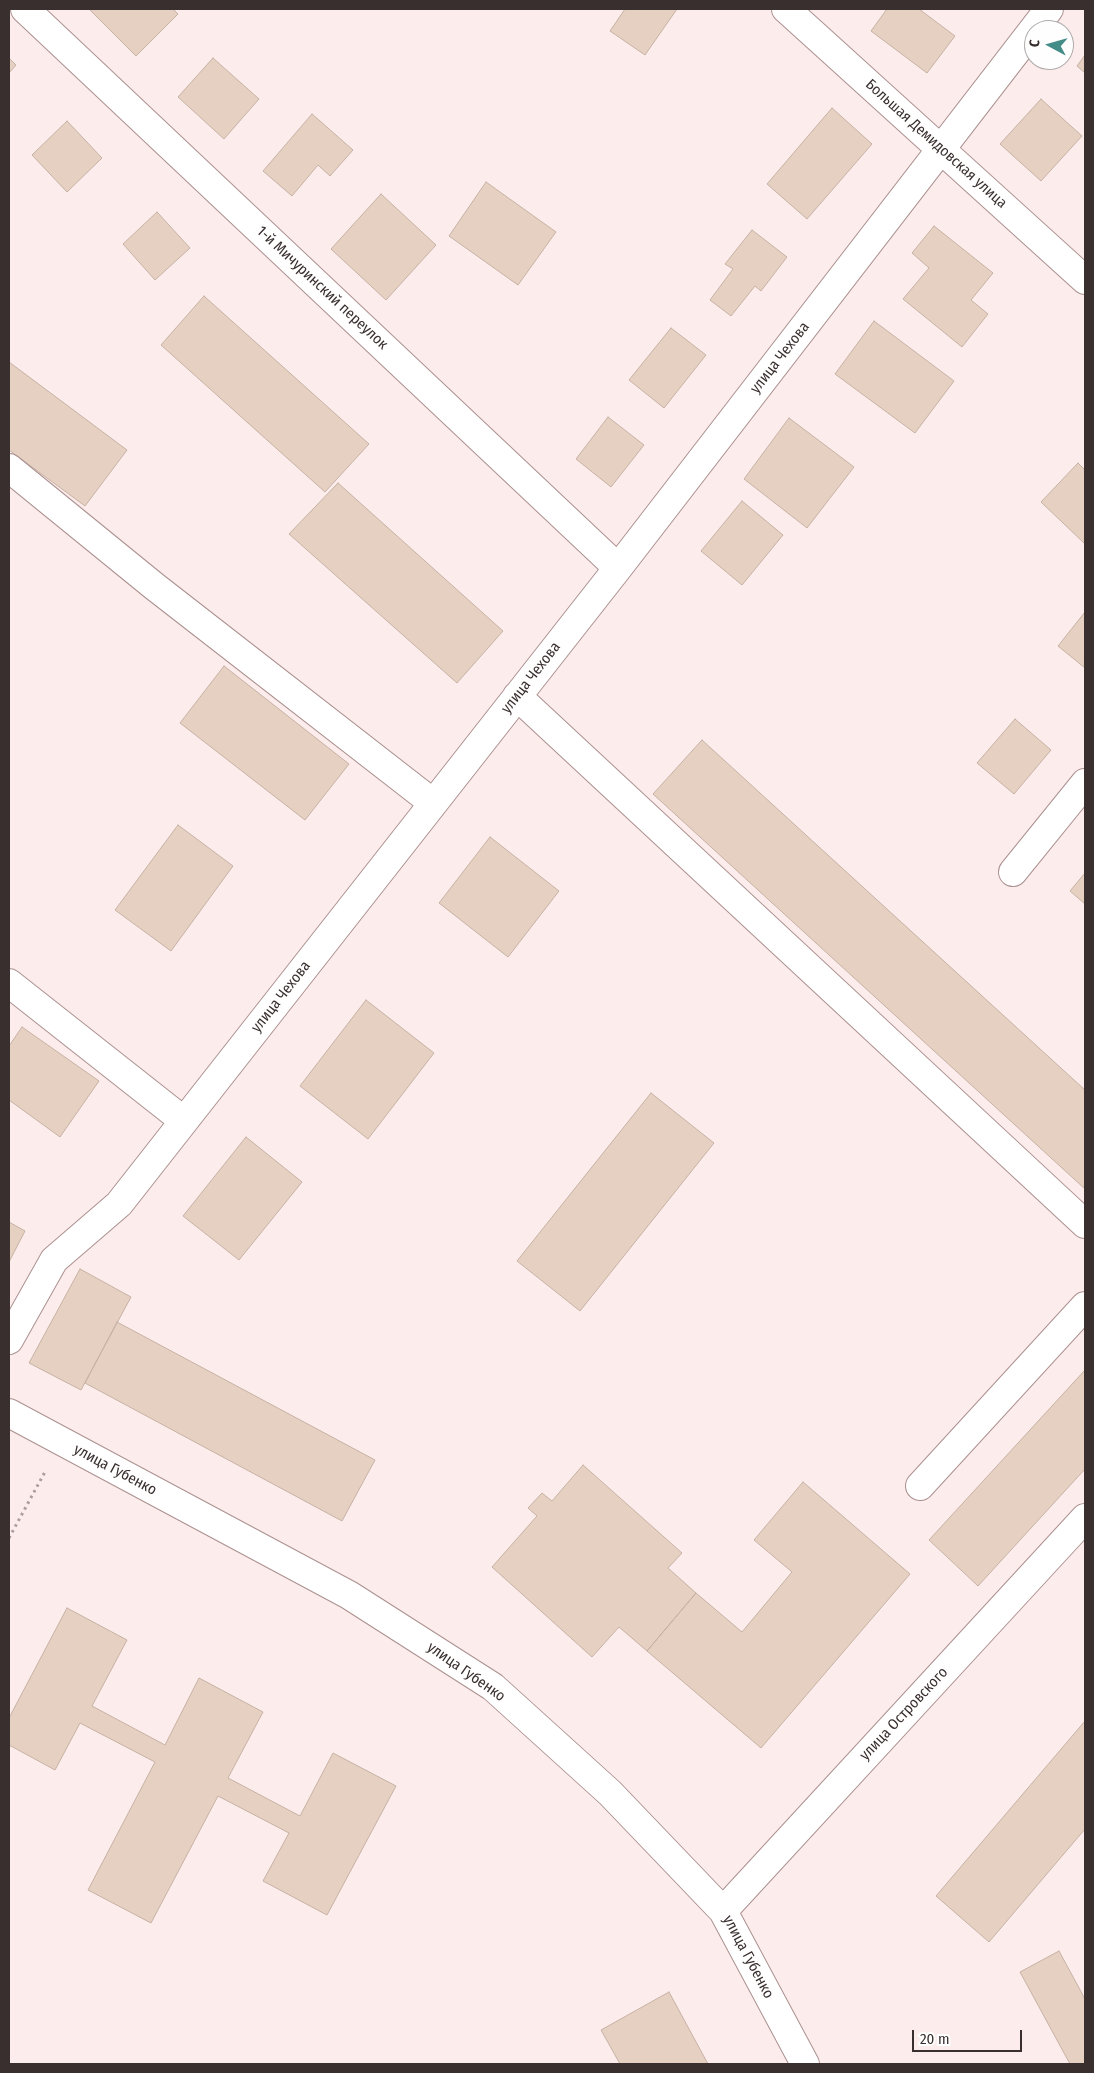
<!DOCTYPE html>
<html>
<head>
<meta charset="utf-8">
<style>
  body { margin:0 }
  #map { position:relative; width:1094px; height:2073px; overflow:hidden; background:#fdecec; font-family:"Fira Sans Condensed",sans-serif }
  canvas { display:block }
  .frame { position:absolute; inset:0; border:10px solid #3a2f2f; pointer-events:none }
  .north { position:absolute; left:1024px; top:20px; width:50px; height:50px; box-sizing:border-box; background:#fefefe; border:1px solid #b0abab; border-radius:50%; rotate:276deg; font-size:14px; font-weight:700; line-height:20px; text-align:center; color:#3a2f2f }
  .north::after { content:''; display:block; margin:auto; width:18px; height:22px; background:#448c88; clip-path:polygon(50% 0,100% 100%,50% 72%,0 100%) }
  .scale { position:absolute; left:912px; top:2030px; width:110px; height:22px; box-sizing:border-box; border:2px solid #3a2f2f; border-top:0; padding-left:6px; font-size:15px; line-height:18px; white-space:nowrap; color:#3a2f2f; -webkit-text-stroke:4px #fefefe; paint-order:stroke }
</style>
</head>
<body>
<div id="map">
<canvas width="1094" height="2073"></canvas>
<div class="frame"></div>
<div class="north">С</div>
<div class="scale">20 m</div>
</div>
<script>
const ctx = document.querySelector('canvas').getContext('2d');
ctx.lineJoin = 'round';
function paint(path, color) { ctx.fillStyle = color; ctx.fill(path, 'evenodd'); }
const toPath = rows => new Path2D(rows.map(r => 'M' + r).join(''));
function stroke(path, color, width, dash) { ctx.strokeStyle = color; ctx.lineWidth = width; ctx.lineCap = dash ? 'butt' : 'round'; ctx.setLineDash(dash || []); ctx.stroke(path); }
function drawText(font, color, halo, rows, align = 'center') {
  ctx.font = font + ' "Fira Sans Condensed",sans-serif'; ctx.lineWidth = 5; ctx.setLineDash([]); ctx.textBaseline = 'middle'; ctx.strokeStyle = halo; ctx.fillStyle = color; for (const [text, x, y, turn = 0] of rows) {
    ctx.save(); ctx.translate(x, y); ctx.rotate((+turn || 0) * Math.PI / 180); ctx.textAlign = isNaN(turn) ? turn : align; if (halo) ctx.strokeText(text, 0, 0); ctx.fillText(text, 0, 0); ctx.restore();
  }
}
const building = toPath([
  [89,9,173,9,178,14,136,56,89,9],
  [625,9,677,9,645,55,610,31,625,9],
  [887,9,919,9,955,36,927,73,871,31,887,9],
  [1085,55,1085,73,1077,66,1085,55],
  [9,58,16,65,9,73,9,58],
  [213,58,259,99,224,139,178,97,213,58],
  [1041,99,1082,136,1041,181,1000,144,1041,99],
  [832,108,872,144,807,219,767,184,832,108],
  [312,114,353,150,330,176,318,165,292,196,263,171,312,114],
  [67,121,102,158,67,192,32,155,67,121],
  [486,182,556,232,518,285,449,236,486,182],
  [381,194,436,245,386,300,331,249,381,194],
  [157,212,190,248,155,280,123,244,157,212],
  [934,226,993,273,971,300,988,314,962,347,903,299,929,268,912,253,934,226],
  [752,230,787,257,761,291,755,286,731,316,710,300,733,269,725,264,752,230],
  [204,296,369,444,325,492,161,345,204,296],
  [874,321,954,381,915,433,835,374,874,321],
  [671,328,706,355,664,408,629,380,671,328],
  [9,362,127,450,85,506,9,450,9,362],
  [608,417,644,445,611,487,576,459,608,417],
  [789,418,854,467,807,528,744,479,789,418],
  [1078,463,1085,470,1085,544,1041,502,1078,463],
  [338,483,503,631,457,683,289,534,338,483],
  [742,501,783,535,742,585,701,551,742,501],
  [1085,612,1085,668,1058,646,1085,612],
  [224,666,349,764,305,820,180,723,224,666],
  [1015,719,1051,750,1014,794,977,763,1015,719],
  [702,740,1085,1090,1085,1189,653,794,702,740],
  [178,825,233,866,171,951,115,910,178,825],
  [490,837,559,891,508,957,439,903,490,837],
  [1085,873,1085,904,1070,891,1085,873],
  [366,1000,434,1053,368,1139,300,1086,366,1000],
  [22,1027,99,1081,60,1137,9,1100,9,1046,22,1027],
  [651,1093,714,1143,580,1311,517,1261,651,1093],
  [246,1137,302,1182,239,1260,183,1216,246,1137],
  [9,1222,25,1231,9,1262,9,1222],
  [80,1269,131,1297,81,1390,29,1363,80,1269],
  [117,1322,375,1460,342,1521,85,1383,117,1322],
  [1085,1370,1085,1469,978,1586,929,1540,1085,1370],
  [583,1465,682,1553,668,1568,696,1593,647,1651,619,1627,592,1657,492,1567,537,1516,528,1508,542,1493,552,1501,583,1465],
  [803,1482,910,1574,761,1748,647,1651,696,1593,742,1632,792,1572,754,1540,803,1482],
  [67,1608,127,1640,92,1706,165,1745,199,1678,263,1712,228,1778,300,1816,333,1753,396,1786,327,1915,263,1881,289,1833,218,1796,151,1923,88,1890,155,1762,80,1723,55,1770,9,1745,9,1718,67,1608],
  [1085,1721,1085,1829,989,1942,936,1896,1085,1721],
  [1059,1951,1085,1999,1085,2064,1070,2064,1020,1972,1059,1951],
  [669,1992,708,2064,620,2064,601,2030,669,1992]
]);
paint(building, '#e6d0c2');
stroke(building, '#c6b1a4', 1);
const minor = toPath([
  [25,9,618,568],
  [786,9,1085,280],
  [9,468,154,586,433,803],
  [517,696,1085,1224],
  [1013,872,1085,783],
  [9,983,184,1121],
  [9,1340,54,1260,119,1204,618,568,1049,9],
  [9,1413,349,1595,493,1687,610,1793,723,1911,805,2064],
  [920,1486,1085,1306],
  [723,1911,1085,1518]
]);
stroke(minor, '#ab9190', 30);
stroke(toPath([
  [9,1538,46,1470]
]), '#ab9d9d', 3, [2.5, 4]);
stroke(minor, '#fff', 28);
drawText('15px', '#3a2f2f', '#fefefe', [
  ["Большая Демидовская улица",936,144,42],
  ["1-й Мичуринский переулок",322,288,43],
  ["улица Чехова",780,358,-52],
  ["улица Чехова",531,678,-52],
  ["улица Чехова",281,997,-52],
  ["улица Губенко",115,1470,28],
  ["улица Губенко",466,1672,35],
  ["улица Островского",904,1714,-47],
  ["улица Губенко",748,1957,62]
]);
</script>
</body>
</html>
